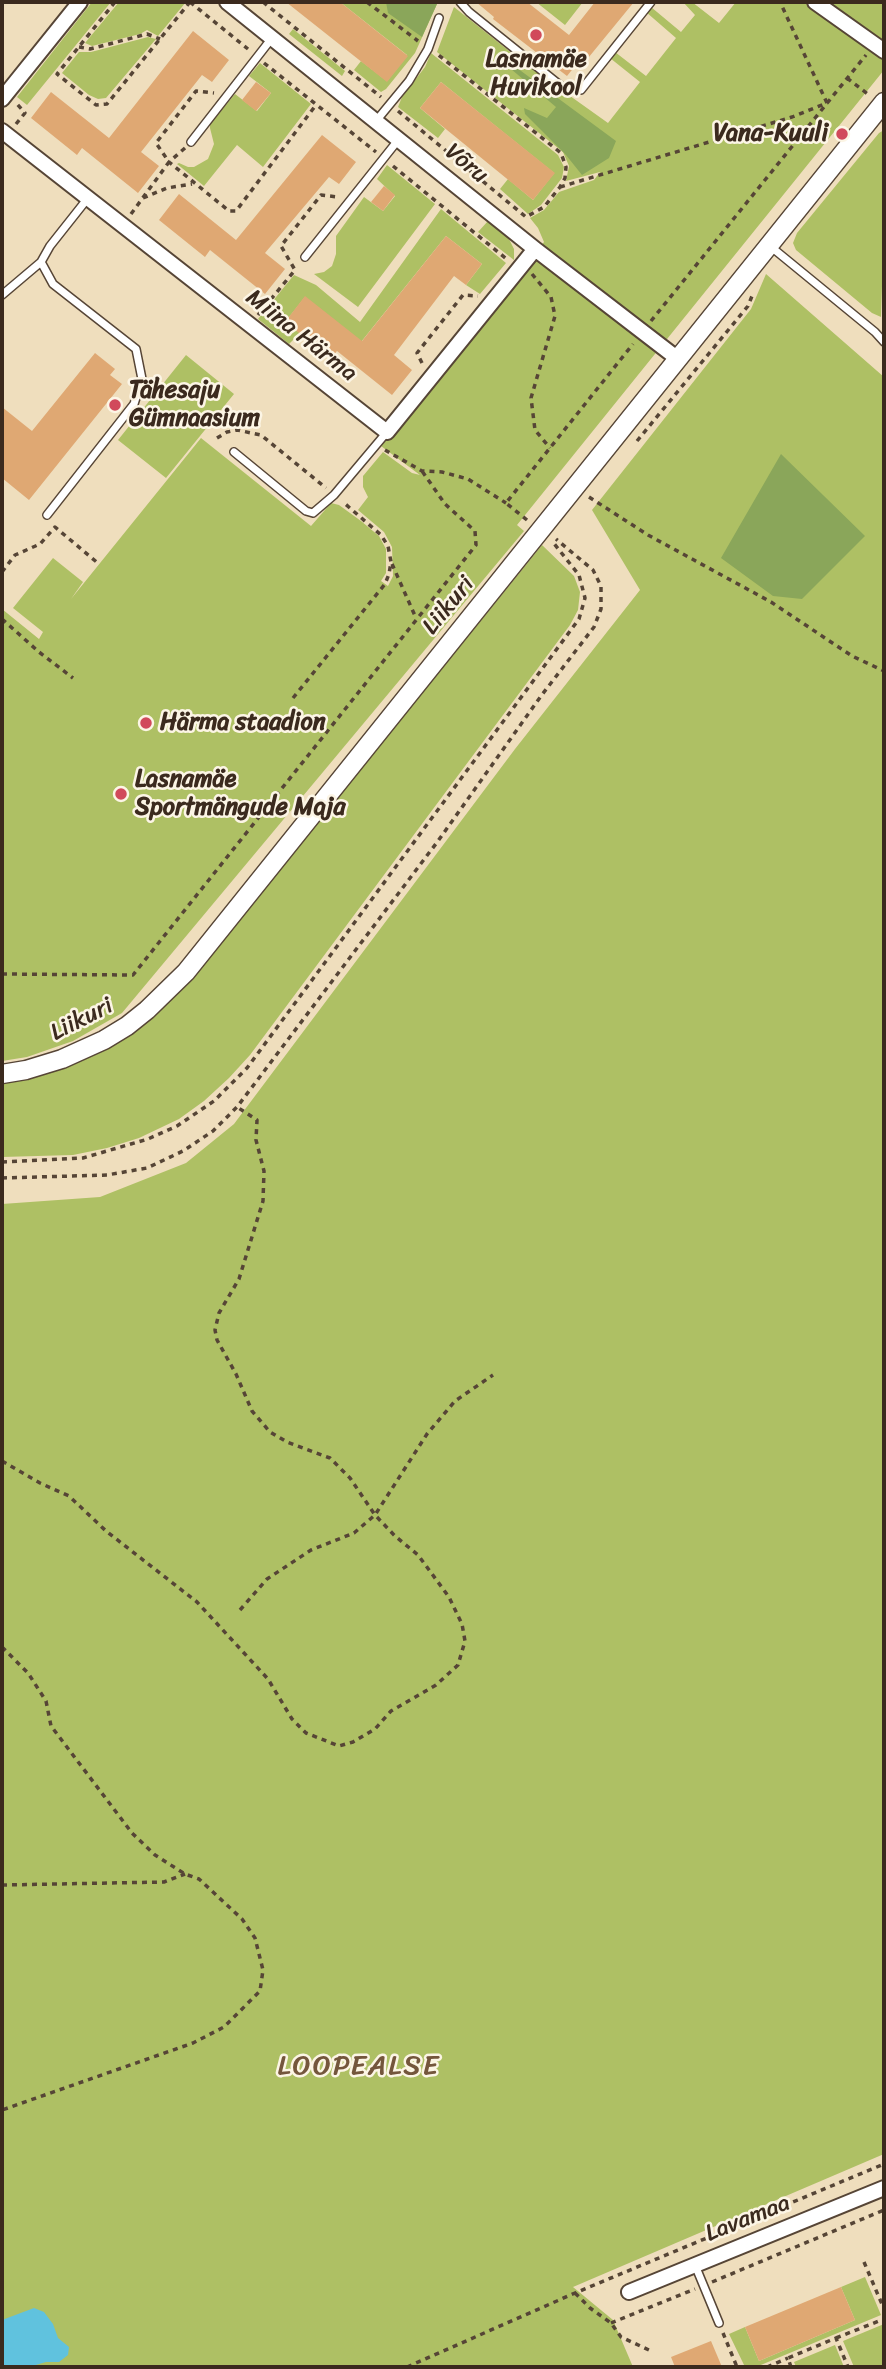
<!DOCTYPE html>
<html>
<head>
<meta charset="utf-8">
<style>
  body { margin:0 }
  #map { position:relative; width:886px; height:2369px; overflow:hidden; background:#efdebd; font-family:Sriracha,sans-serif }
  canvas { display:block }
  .frame { position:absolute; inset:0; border:4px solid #3b2a1e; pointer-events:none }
</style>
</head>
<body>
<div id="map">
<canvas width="886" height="2369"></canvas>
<div class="frame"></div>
</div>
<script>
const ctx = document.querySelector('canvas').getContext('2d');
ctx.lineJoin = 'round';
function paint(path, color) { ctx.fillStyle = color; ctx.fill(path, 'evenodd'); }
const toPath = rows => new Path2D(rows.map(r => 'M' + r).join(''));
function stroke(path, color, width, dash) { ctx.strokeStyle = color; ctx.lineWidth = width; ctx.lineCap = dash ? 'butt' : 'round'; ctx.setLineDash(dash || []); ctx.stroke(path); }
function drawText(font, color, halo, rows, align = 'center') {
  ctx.font = font + ' Sriracha,sans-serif'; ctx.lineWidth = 5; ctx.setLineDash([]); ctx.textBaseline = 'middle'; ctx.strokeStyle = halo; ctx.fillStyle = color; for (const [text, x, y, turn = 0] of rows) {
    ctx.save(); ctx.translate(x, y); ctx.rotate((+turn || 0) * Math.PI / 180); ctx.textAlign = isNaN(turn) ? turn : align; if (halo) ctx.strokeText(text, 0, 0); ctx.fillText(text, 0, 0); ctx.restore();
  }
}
paint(toPath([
  [92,2,111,2,27,105,17,97],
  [119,2,186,2,158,36,147,30,140,34,92,46,85,43],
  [340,2,433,2,437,4,415,53,386,89,381,92,354,70,361,61,387,81,407,55],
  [536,2,583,2,565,25],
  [683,2,692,2,719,23,736,2,884,2,884,70,517,525,524,531,122,1013,73,1041,27,1057,2,1061,2,609,39,639,43,632,13,608,53,558,83,582,71,599,201,438,311,526,331,503,339,505,361,521,379,536,386,549,386,573,381,581,388,586,393,576,392,547,384,532,358,510,368,497,363,487,363,476,383,452,412,473,420,475,381,446,544,242,538,228,530,218,544,210,559,192,594,180,600,172,566,181,569,166,563,152,437,52,454,7,528,66,608,123,640,82,610,58,615,52,646,76,676,38,646,12,651,7,681,32,695,15],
  [293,29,345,71,342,76,289,34],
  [148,37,156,39,106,98,98,99,89,95,62,73,79,52,91,52],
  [431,53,558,155,564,167,562,178,541,205,528,214,500,189,508,179,533,200,554,173,441,82,420,108,445,129,438,138,398,107,402,97,425,67],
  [260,63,311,104,263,167,237,145,204,186,177,164,179,163,188,167,194,167,208,159,214,144,210,128,210,124,235,94,257,111,271,93,249,76],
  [884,130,884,224,881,317,872,313,796,250,793,243,797,233,879,133],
  [387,165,435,204,358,307,314,274,324,272,332,266,336,254,336,236,364,197,383,211,395,196,377,179],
  [441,209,506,263,480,294,466,285,482,264,446,236,357,347,305,297,286,321,300,333,289,344,258,319,294,275,316,285,360,322],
  [488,221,508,237,514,249,514,260,478,232],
  [766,274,884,377,884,2154,573,2287,613,2320,633,2367,2,2367,2,1204,100,1197,186,1163,234,1124,515,749,640,590,592,510,751,309],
  [186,355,234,394,166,478,118,440],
  [542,545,574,576,580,592,578,610,570,625,250,1055,229,1078,204,1101,179,1119,139,1138,107,1148,73,1155,2,1157,2,1081,33,1077,75,1063,115,1043,214,951],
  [865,2277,881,2315,756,2367,745,2367,729,2334,745,2327,759,2361,855,2320,841,2287],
  [884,2324,884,2367,854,2367,843,2341],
  [835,2345,844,2367,796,2367,794,2362]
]), '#aec064');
paint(toPath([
  [386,2,433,2,437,4,422,37,388,13],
  [517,68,616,141,609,158,582,175,566,155,525,114,524,108,547,118,556,107,511,69],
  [781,454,865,536,802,599,773,596,721,558]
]), '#8aa65a');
paint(toPath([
  [34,2308,44,2312,53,2324,58,2338,69,2347,68,2355,59,2362,46,2362,29,2367,2,2367,2,2320]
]), '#60c2de');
paint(toPath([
  [286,2,340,2,408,56,387,82],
  [476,2,527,2,569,35,595,2,634,2,584,63,580,60,567,76,493,19,494,17],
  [193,31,229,60,212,82,202,75,141,152,159,166,138,193,82,148,77,155,31,118,51,92,109,138],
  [256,82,271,93,256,111,242,100],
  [441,82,555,173,533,200,420,108],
  [322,135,356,162,339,184,329,177,265,253,285,269,265,294,210,250,205,257,159,220,179,194,236,240],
  [384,186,395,195,383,211,371,202],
  [446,236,482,264,466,285,454,276,394,355,412,370,392,395,337,351,331,358,285,322,305,296,362,341],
  [95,353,115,369,110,375,122,384,29,500,2,478,2,407,32,431],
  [841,2287,855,2320,759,2361,745,2327],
  [711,2341,722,2367,675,2367,671,2357]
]), '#dfa873');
const service = toPath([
  [460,2,469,12,561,86,567,90,581,90,651,2],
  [376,121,409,81,428,49,439,18],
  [191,142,272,38],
  [770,246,875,332,884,342],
  [305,257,399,139],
  [2,295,41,262],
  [234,452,306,511,313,513,334,495,387,432],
  [47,515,134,404,142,379,136,349,53,284,41,262,50,246,88,198],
  [695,2265,719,2323]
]);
const minor = toPath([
  [227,2,535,249,678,359],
  [815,2,884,51],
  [2,99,80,2],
  [2,131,387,432,535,249],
  [629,2292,884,2188]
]);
const tertiary = toPath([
  [2,1074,26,1070,62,1059,104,1040,127,1026,147,1010,186,972,884,102]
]);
stroke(service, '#564536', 10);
stroke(minor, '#564536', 18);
stroke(tertiary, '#564536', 21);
stroke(toPath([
  [115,2,57,74,96,105,107,104,190,2],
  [190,2,248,49],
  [263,2,381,97],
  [367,2,418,41],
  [79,47,90,49,147,34,160,39],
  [264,63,376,152],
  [847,78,869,95],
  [398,111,526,217,544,207,560,187,565,178,566,167,561,153,436,53],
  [16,124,25,113,17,104],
  [185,148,169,162,229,211,236,211,316,105],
  [393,166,509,261],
  [560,187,792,117,827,103,780,2],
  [143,198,167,188,192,184],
  [131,214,169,162,156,143,196,91,214,93],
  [532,274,551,297,555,316,531,398,535,430,550,448],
  [258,315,295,270,281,246,321,195,338,197],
  [651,321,866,55],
  [422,363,417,353,463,295,478,296],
  [217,438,227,432,237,430,261,435,326,488],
  [637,441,748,306,752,296],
  [385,450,422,471,442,472,468,479,506,503],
  [589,497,648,535,771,602,852,656,884,671],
  [527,520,506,503,633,344],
  [392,564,416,618],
  [2,572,15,555,40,544,55,527,99,564],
  [2,619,39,652,73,678],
  [293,698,385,584,389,574,391,562,388,546,381,535,343,502],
  [2,974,133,975,476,545,475,531,445,504,422,471],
  [2,1162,83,1158,148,1139,177,1126,214,1101,247,1068,579,619,585,598,579,575,552,541],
  [2,1178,107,1175,147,1168,183,1151,213,1131,237,1107,438,841,541,696,594,627,601,609,601,586,593,570,556,539],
  [2,1461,40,1483,69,1496,106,1531,197,1602,268,1679,292,1719,306,1733,339,1746,353,1742,375,1729,391,1711,436,1685,458,1665,465,1641,462,1624,449,1597,418,1555,395,1536,375,1515,350,1478,330,1458,287,1442,270,1432,252,1411,236,1374,217,1340,215,1330,219,1313,239,1279,263,1201,264,1171,256,1140,257,1120,237,1107],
  [240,1610,267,1579,311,1550,354,1533,375,1515,427,1434,455,1401,493,1375],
  [2,1647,28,1673,46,1701,51,1726,132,1833,155,1855,185,1874,199,1879,242,1919,255,1938,263,1970,260,1991,224,2027,193,2043,2,2110],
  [2,1885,164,1882,185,1874],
  [864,2262,884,2309],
  [712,2282,884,2210],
  [575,2293,590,2308,611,2323,621,2337,651,2351],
  [611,2323,695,2289],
  [723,2333,737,2367],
  [836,2338,884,2319],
  [407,2367,575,2293,884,2164],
  [767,2367,788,2358],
  [791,2367,788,2358,836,2338,848,2367]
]), '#564536', 3.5, [5, 5]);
stroke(service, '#fff', 7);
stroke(minor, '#fff', 14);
stroke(tertiary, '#fff', 18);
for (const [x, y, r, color] of [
  [536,35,7,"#d1495b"],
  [842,134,7,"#d1495b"],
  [115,405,7,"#d1495b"],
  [146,723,7,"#d1495b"],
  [121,794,7,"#d1495b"]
]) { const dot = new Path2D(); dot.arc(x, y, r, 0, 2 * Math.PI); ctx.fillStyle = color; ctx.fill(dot); stroke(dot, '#fcf5e5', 2.5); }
drawText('bold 24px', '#3b2a1e', '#fcf5e5', [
  ["Lasnamäe",536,60,"center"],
  ["Huvikool",536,88,"center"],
  ["Vana-Kuuli",828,134,"right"],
  ["Tähesaju",129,391],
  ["Gümnaasium",129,419],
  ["Härma staadion",160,723],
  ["Lasnamäe",135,780],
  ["Sportmängude Maja",135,808]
], 'left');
drawText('24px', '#3b2a1e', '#fcf5e5', [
  ["Võru",466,164,39],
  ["Miina Härma",301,336,38],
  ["Liikuri",449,606,-51],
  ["Liikuri",82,1020,-27],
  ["Lavamaa",748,2219,-22]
]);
ctx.letterSpacing = '2px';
drawText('28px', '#74563c', '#fcf5e5', [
  ["LOOPEALSE",359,2067]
]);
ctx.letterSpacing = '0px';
</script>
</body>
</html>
